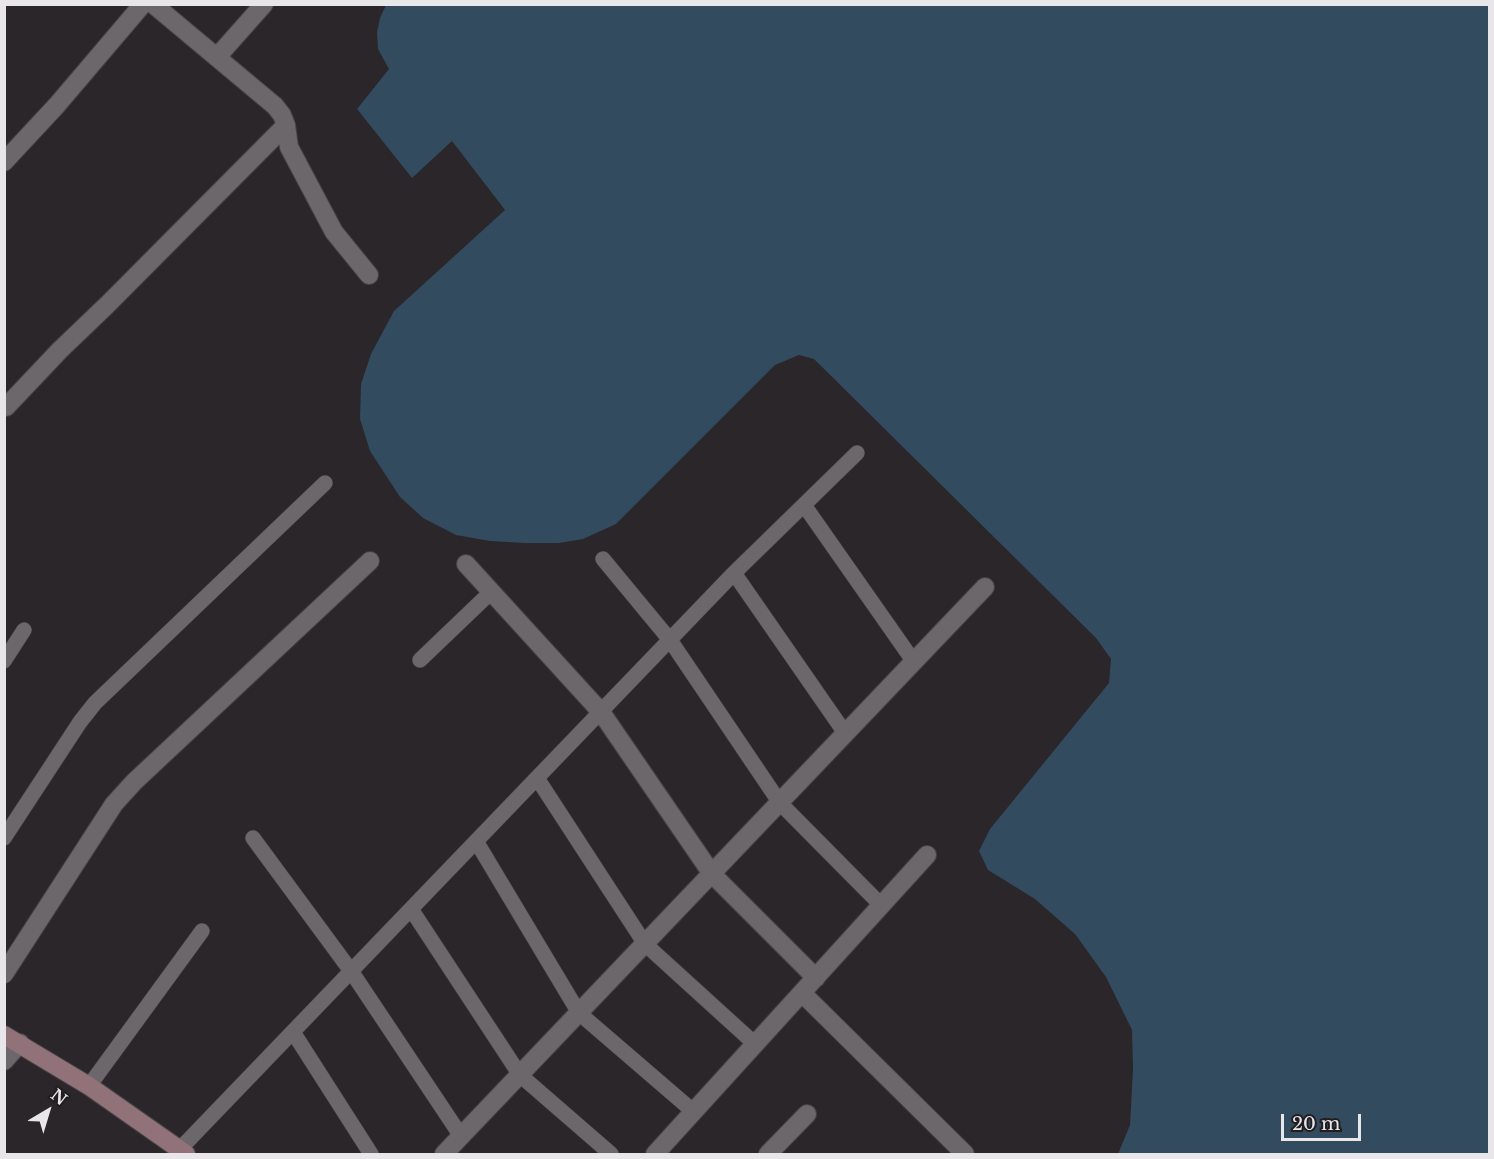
<!DOCTYPE html>
<html>
<head>
<meta charset="utf-8">
<style>
  body { margin:0 }
  #map { position:relative; width:1494px; height:1159px; overflow:hidden; background:#2a262a; font-family:"Libre Baskerville",serif }
  canvas { display:block }
  .frame { position:absolute; inset:0; border:6px solid #e8e6e8; pointer-events:none }
  .north { position:absolute; left:18px; top:1081px; width:60px; height:60px; -webkit-text-stroke:4px #211d20; paint-order:stroke; rotate:38deg; font-size:16px; font-weight:700; line-height:24px; text-align:center; color:#e8e6e8 }
  .north::after { content:''; display:block; margin:auto; width:21px; height:27px; background:#e8e6e8; clip-path:polygon(50% 0,100% 100%,50% 72%,0 100%) }
  .scale { position:absolute; left:1281px; top:1114px; width:80px; height:27px; box-sizing:border-box; border:3px solid #e8e6e8; border-top:0; padding-left:8px; font-size:18px; line-height:21px; white-space:nowrap; color:#e8e6e8; -webkit-text-stroke:4px #211d20; paint-order:stroke }
</style>
</head>
<body>
<div id="map">
<canvas width="1494" height="1159"></canvas>
<div class="frame"></div>
<div class="north">N</div>
<div class="scale">20 m</div>
</div>
<script>
const ctx = document.querySelector('canvas').getContext('2d');
ctx.lineJoin = 'round';
function paint(path, color) { ctx.fillStyle = color; ctx.fill(path, 'evenodd'); }
const toPath = rows => new Path2D(rows.map(r => 'M' + r).join(''));
function stroke(path, color, width, dash) { ctx.strokeStyle = color; ctx.lineWidth = width; ctx.lineCap = dash ? 'butt' : 'round'; ctx.setLineDash(dash || []); ctx.stroke(path); }
paint(toPath([
  [386,5,1489,5,1489,1154,1118,1154,1130,1125,1133,1069,1132,1030,1106,977,1075,934,1035,899,988,870,979,851,990,829,1109,683,1111,659,1096,638,814,359,799,355,775,365,616,524,583,539,559,543,525,543,490,541,456,535,423,518,400,497,370,451,360,419,361,384,371,354,394,311,505,210,452,141,412,178,357,109,389,69,378,49,377,32,380,18]
]), '#324b5f');
const lane = toPath([
  [804,505,914,662],
  [603,559,670,640,780,803,881,905],
  [734,573,845,733],
  [420,660,490,593],
  [4,661,24,630],
  [537,778,645,944,755,1044],
  [4,838,80,722,95,703,325,483],
  [253,838,351,971,461,1136],
  [476,841,579,1013,694,1112],
  [411,909,520,1075,611,1154],
  [293,1032,371,1154],
  [89,1086,202,931],
  [179,1150,734,573,857,453]
]);
const street = toPath([
  [153,4,275,106,282,115,286,125,289,147,334,232,369,275],
  [217,57,264,4],
  [4,162,57,105,143,4],
  [6,407,60,350,107,305,286,125],
  [466,564,601,712,712,874,816,978],
  [4,974,114,804,134,782,370,561],
  [802,993,965,1154],
  [4,1061,20,1043],
  [444,1154,985,587],
  [655,1154,927,855],
  [768,1154,807,1114]
]);
const secondary = toPath([
  [4,1035,89,1086,186,1154]
]);
stroke(lane, '#464346', 16);
stroke(street, '#464346', 20);
stroke(secondary, '#464346', 20);
stroke(lane, '#6c676b', 15);
stroke(street, '#6c676b', 18);
stroke(secondary, '#917279', 18);
</script>
</body>
</html>
